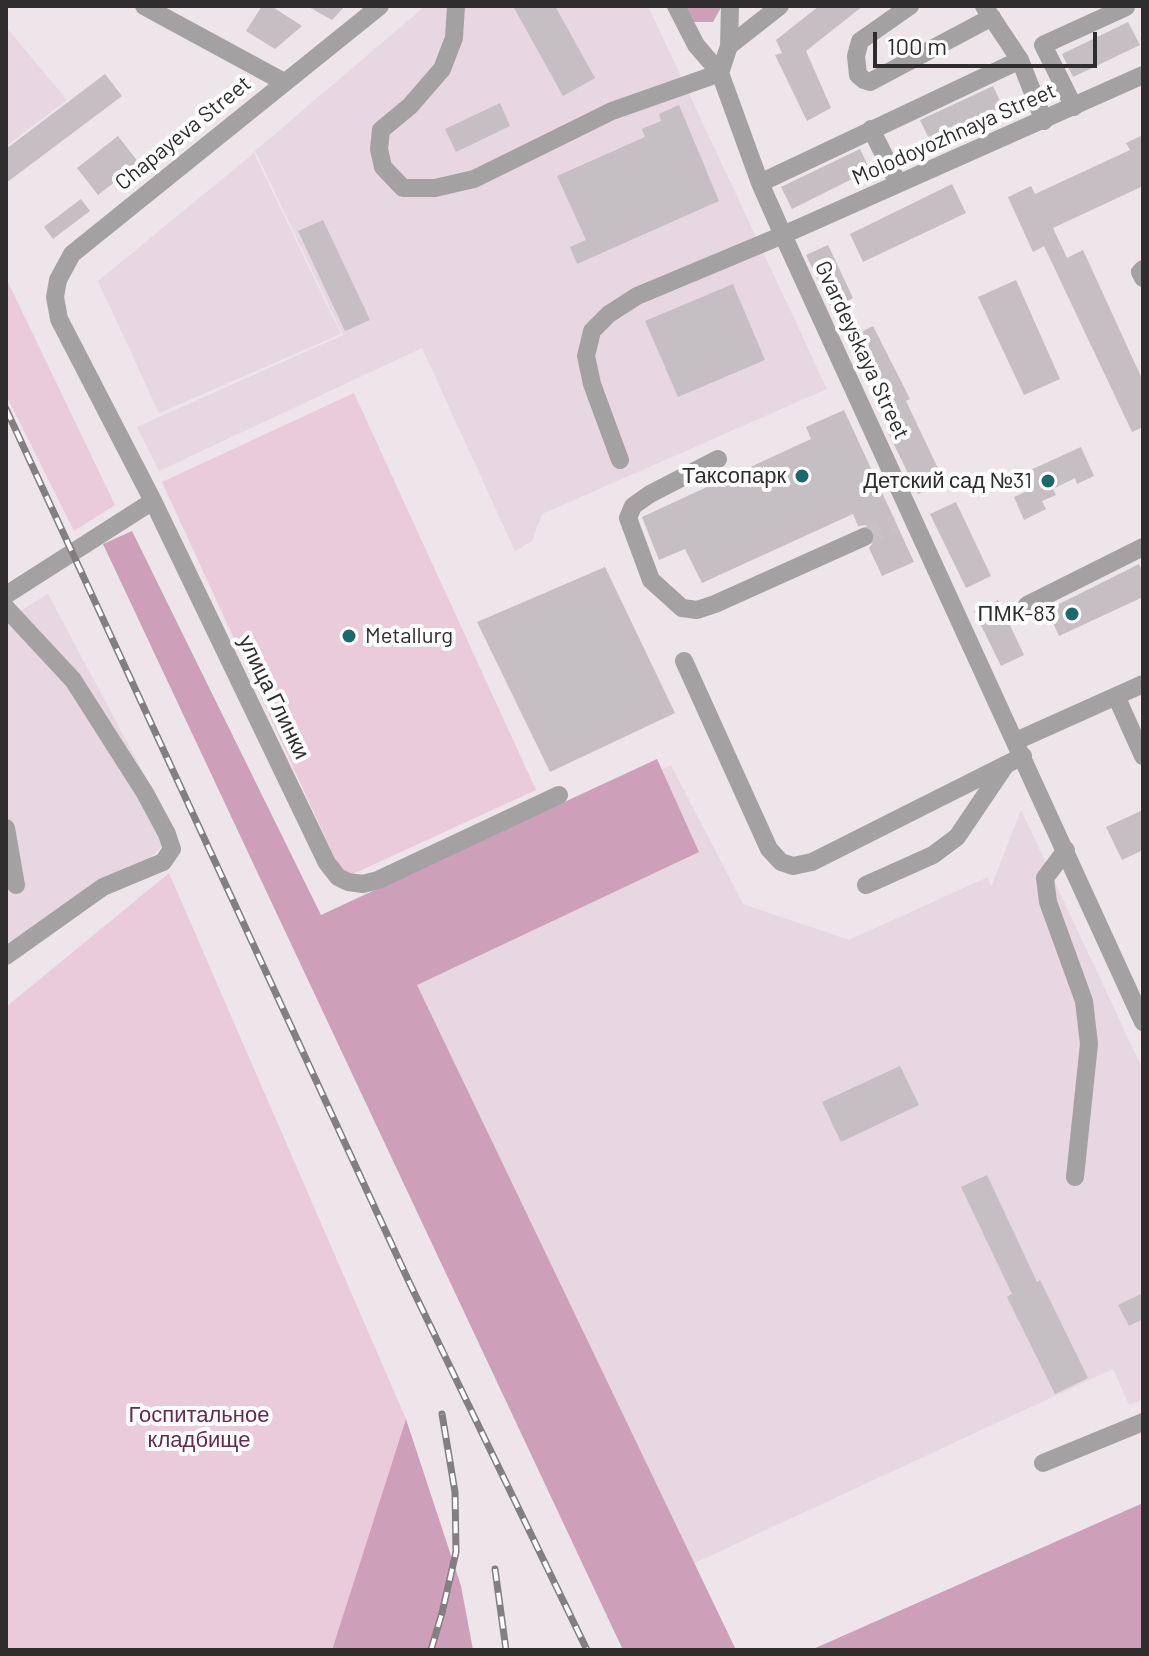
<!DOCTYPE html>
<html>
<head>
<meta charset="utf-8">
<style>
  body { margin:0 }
  #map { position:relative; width:1149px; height:1656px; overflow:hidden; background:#ede5e9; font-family:Barlow,sans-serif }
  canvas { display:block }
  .frame { position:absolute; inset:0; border:8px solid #2f2c2e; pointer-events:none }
  .scale { position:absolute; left:873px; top:32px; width:224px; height:36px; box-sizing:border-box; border:4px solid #2f2c2e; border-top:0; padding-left:10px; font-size:24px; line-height:28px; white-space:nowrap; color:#2f2c2e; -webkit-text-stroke:6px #fff; paint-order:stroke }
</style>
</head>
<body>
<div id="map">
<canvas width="1149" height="1656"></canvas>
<div class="frame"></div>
<div class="scale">100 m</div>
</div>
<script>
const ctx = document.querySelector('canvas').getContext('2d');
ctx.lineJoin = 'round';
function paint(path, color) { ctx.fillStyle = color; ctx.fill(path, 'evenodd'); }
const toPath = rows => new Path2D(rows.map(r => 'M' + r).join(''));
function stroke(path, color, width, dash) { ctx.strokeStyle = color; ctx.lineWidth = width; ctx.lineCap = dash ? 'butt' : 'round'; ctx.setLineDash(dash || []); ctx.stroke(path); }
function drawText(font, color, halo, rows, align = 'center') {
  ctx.font = font + ' Barlow,sans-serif'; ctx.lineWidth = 8; ctx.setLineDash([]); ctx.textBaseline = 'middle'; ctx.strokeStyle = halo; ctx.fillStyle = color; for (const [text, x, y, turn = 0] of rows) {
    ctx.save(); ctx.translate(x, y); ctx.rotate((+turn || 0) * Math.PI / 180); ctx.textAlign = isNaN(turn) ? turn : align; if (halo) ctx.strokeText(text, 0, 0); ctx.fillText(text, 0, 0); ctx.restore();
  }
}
paint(toPath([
  [425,6,648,6,827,389,542,514,532,541,515,551,422,348,159,471,137,427,343,335,255,151],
  [6,27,67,100,6,146],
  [254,153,341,334,159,413,98,281],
  [48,594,176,834,155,853,6,963,6,619],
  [671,765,743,904,849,940,988,877,991,887,1021,810,1143,1070,1143,1399,1129,1405,1113,1369,658,1580,333,922]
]), '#e7d7e0');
paint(toPath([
  [6,278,115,505,74,531,6,395],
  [354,393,536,790,344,878,162,482],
  [169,873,406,1419,332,1650,6,1650,6,1007]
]), '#e9cbda');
paint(toPath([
  [685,6,722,6,713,22,693,22],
  [132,531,321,915,657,759,699,852,417,985,736,1650,623,1650,103,544],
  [406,1419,461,1586,473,1650,332,1650],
  [1143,1503,1143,1650,811,1650]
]), '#ce9fb9');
paint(toPath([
  [262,6,271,6,302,26,275,49,246,31],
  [307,6,345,6,332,20],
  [513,6,555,6,595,78,563,96],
  [819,6,863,6,806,51,831,108,807,121,775,55,782,53,776,40],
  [1128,22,1140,45,1073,77,1062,54],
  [105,74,122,96,6,183,6,149],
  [993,86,1003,107,930,141,920,120],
  [500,103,510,126,456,152,445,129],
  [679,105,719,201,577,264,570,247,586,240,557,176,645,137,642,129,661,121,659,114],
  [1143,135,1143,186,1053,228,1067,258,1083,250,1143,381,1143,427,1132,432,1044,246,1033,252,1008,197,1031,186,1035,194,1130,150,1126,143],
  [118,136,139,163,98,195,77,168],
  [860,149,870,170,792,209,781,187],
  [952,184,966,213,863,262,850,234],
  [81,199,90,211,53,239,44,227],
  [323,220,370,320,345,331,298,231],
  [828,245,853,298,832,309,806,255],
  [1016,280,1060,379,1024,395,978,297],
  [733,284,765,360,678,397,645,321],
  [873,326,910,399,906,401,944,481,918,494,887,430,894,427,848,339],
  [844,410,914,562,882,576,869,548,876,539,875,531,866,525,858,526,853,514,702,583,685,549,659,560,642,517,811,439,806,427],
  [1081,447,1094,476,1077,484,1075,478,1053,489,1056,495,1042,501,1046,509,1024,520,1014,497,1032,489,1024,473],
  [956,502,991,576,966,588,930,514],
  [1139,564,1143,572,1143,597,1059,636,1047,610],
  [605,567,675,713,550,772,477,622],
  [998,600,1024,655,1001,666,974,611],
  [1143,810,1143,850,1122,860,1106,827],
  [900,1066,919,1105,841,1142,822,1102],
  [987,1175,1037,1282,1040,1280,1088,1378,1055,1394,1007,1297,1012,1294,961,1187],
  [1143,1293,1143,1319,1129,1326,1118,1305]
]), '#c5bec2');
stroke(toPath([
  [864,537,896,523]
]), '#c7c0c4', 18, [18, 9]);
stroke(toPath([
  [144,6,284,82],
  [380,6,72,254,58,280,55,297,59,319,153,501,327,863,338,877,348,882,363,884,378,880,559,795],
  [456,6,454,38,442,69,410,106,381,130,379,149,383,167,403,188,435,188,474,179,612,111,720,73],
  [676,6,696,45,720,73,760,183,783,235,1143,1022],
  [910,6,860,41,856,56,858,75,864,80,870,82,992,17],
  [984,6,1020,60,1044,121],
  [729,46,780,6],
  [720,73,729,46,730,6],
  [1074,107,1043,45,1126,7],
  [871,129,898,183],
  [760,183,1020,60],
  [1143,269,1140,272,1143,278],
  [718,459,650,494,633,506,628,518,651,580,682,608,697,610,715,604,864,537],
  [620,460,592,384,586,356,592,331,609,314,637,296,783,235,1143,75],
  [6,595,153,501],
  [1027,605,1143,547],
  [6,608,73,680,145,793,167,834,172,849,163,862,103,887,6,956],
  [684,661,769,849,781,862,793,866,812,862,1023,756],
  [1116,696,1143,756],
  [1016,741,1143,684],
  [6,828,16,885],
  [1066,850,1045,878,1048,902,1084,1001,1089,1044,1075,1177],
  [866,885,933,855,957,837,1005,766],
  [1043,1463,1143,1422]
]), '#a4a1a2', 18);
const rail = toPath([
  [6,409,410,1284,587,1650],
  [495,1569,506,1650],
  [431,1650,442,1613,456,1552,455,1492,442,1414]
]);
stroke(rail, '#837e81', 7);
stroke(rail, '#fff', 4, [12]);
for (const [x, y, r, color] of [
  [802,476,8,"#1c6969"],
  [1048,481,8,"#1c6969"],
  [1072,614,8,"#1c6969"],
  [349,636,8,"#1c6969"]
]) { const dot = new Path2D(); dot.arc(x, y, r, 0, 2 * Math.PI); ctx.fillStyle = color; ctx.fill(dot); stroke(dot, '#fff', 3); }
drawText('22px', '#2f2c2e', '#fff', [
  ["Chapayeva Street",183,133,-39],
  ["Molodoyozhnaya Street",954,134,-24],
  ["Gvardeyskaya Street",862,350,65],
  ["улица Глинки",274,697,64]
]);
drawText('22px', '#2f2c2e', '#fff', [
  ["Таксопарк",786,476],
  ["Детский сад №31",1032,481],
  ["ПМК-83",1056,614],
  ["Metallurg",365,636,"left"]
], 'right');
drawText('22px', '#652b4f', '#fff', [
  ["Госпитальное",199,1415],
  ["кладбище",199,1440]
]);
</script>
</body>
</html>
